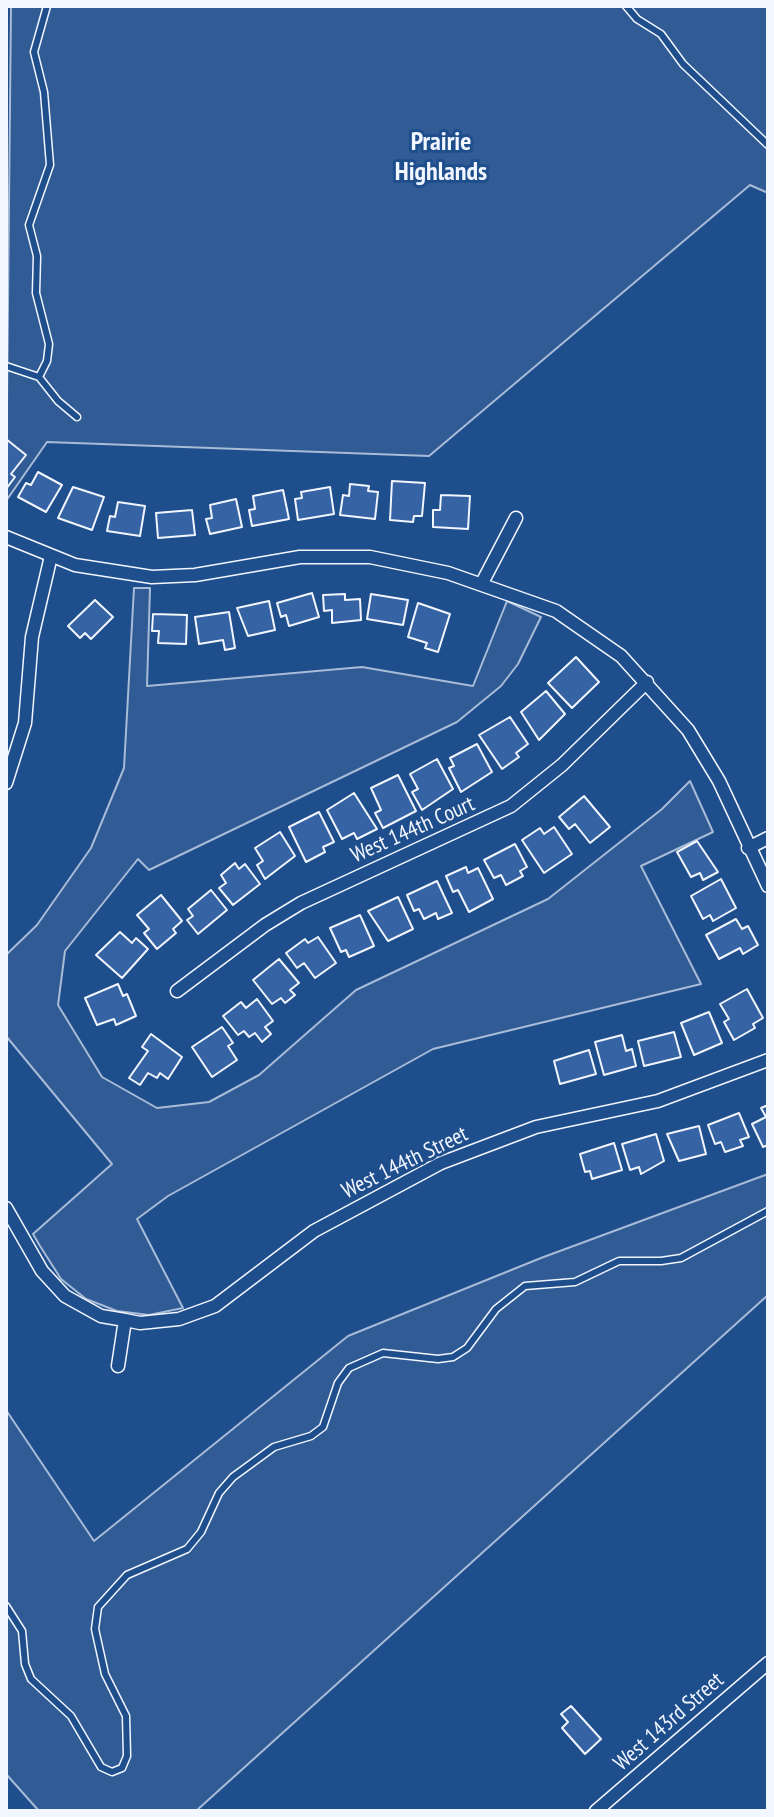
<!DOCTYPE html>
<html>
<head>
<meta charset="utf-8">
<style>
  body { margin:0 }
  #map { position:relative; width:774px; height:1817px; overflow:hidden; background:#1f4e8c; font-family:"PT Sans Narrow",sans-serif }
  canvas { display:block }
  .frame { position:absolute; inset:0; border:8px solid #f2f6ff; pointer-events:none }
</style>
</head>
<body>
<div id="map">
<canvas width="774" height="1817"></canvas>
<div class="frame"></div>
</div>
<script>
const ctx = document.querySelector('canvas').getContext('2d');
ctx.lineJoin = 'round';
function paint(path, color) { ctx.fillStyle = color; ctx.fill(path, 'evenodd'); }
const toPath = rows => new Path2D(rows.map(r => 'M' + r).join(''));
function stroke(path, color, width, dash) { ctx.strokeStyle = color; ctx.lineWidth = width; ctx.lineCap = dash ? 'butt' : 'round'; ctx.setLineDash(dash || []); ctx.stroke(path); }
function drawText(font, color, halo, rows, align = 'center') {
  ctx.font = font + ' "PT Sans Narrow",sans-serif'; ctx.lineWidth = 6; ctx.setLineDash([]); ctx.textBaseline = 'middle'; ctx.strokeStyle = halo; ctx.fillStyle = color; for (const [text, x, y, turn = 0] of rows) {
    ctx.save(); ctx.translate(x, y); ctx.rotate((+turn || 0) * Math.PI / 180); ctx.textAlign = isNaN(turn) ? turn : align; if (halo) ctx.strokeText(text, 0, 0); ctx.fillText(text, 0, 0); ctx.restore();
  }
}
const built = toPath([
  [11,6,768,6,768,193,750,185,429,456,47,442,6,501,11,6],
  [134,588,150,588,147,686,362,667,473,686,507,601,541,617,518,664,501,686,457,722,149,870,138,859,65,951,58,1005,102,1077,157,1108,209,1102,259,1075,356,990,548,899,662,809,690,781,713,832,641,866,701,984,433,1049,168,1196,137,1219,183,1308,149,1315,117,1311,86,1299,61,1279,40,1246,33,1234,112,1164,6,1036,6,955,37,925,91,848,124,768,134,588],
  [768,1174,768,1295,196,1811,39,1811,6,1774,6,1410,94,1541,348,1336,541,1258,768,1174]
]);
paint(built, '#305b95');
stroke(built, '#a8bbd7', 2);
const building = toPath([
  [6,439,26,455,11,474,15,477,6,489,6,439],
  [38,472,62,485,46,512,18,497,26,483,31,485,38,472],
  [392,481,425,483,422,516,414,516,413,522,390,520,392,481],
  [350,484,369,486,368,491,378,492,375,519,340,515,343,495,349,496,350,484],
  [73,487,104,497,92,530,58,518,73,487],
  [330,487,334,514,298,520,295,499,302,498,301,492,330,487],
  [283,490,289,519,252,526,249,510,255,509,253,496,283,490],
  [441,495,470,496,468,529,433,527,433,510,440,510,441,495],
  [236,499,242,527,210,534,206,519,212,518,210,505,236,499],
  [118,502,145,506,140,536,107,531,110,516,115,517,118,502],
  [192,510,195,535,158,538,156,513,192,510],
  [312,593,319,617,289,626,286,615,281,617,277,603,312,593],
  [345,594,345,600,360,599,361,620,332,623,332,610,324,611,323,595,345,594],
  [371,594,408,600,403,625,367,619,371,594],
  [95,600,113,617,91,639,85,633,80,638,68,626,95,600],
  [269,601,275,630,248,636,237,608,269,601],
  [418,603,450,614,438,652,425,648,427,643,408,637,418,603],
  [229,612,235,648,225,650,223,640,199,644,195,617,229,612],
  [153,614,187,615,186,644,158,643,159,631,152,631,153,614],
  [576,657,599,682,572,708,548,683,576,657],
  [546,691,565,714,539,740,521,712,546,691],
  [510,717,528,744,516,753,519,757,502,769,479,735,510,717],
  [477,744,492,772,461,792,449,768,454,766,450,758,477,744],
  [437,759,453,789,422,810,412,792,418,789,410,774,437,759],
  [398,775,416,811,383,828,375,813,381,810,371,788,398,775],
  [354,793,377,829,357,839,354,833,342,839,327,810,354,793],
  [584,796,610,827,590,843,575,824,569,829,559,817,584,796],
  [319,812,334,842,323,847,325,852,306,862,289,827,319,812],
  [554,827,572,854,544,873,522,840,540,828,544,834,554,827],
  [280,832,295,856,265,879,257,865,263,861,255,848,280,832],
  [697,841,718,872,703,880,700,873,691,877,677,852,697,841],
  [515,844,527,867,520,871,523,876,506,885,501,875,494,878,484,860,515,844],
  [235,863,239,869,245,864,260,884,233,905,219,888,226,883,221,875,235,863],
  [466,867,468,873,478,868,493,899,469,912,458,890,453,892,446,876,466,867],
  [721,879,736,908,713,921,710,915,703,919,691,896,721,879],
  [437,881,452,913,438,919,436,913,424,919,419,909,414,911,407,895,437,881],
  [211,890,227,910,198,934,187,920,193,916,188,909,211,890],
  [161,895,182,921,173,929,176,933,157,949,144,933,149,929,137,915,161,895],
  [398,897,413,929,388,941,368,911,398,897],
  [360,915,374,946,349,957,346,950,341,952,330,928,360,915],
  [736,919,742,929,748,926,758,945,743,954,740,948,719,959,706,935,736,919],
  [120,932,132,943,136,938,148,949,122,978,96,955,120,932],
  [318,937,336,963,315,978,304,963,297,968,286,953,305,939,308,943,318,937],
  [279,959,299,983,290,990,295,995,285,1003,281,998,272,1004,253,980,279,959],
  [118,984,123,996,127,994,136,1016,116,1025,114,1019,97,1025,85,998,118,984],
  [747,989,763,1018,753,1024,755,1028,734,1040,724,1022,729,1019,720,1004,747,989],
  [257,999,273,1021,265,1027,271,1034,262,1042,255,1033,249,1037,244,1031,238,1035,223,1016,241,1002,246,1008,257,999],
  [709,1012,722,1043,694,1055,681,1023,709,1012],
  [222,1027,233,1043,228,1046,237,1060,212,1077,192,1047,222,1027],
  [674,1032,681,1057,644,1066,638,1041,674,1032],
  [151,1034,182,1057,168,1079,160,1073,157,1078,148,1073,140,1085,129,1078,148,1051,142,1047,151,1034],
  [622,1035,626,1051,632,1049,636,1066,604,1075,595,1042,622,1035],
  [589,1050,596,1074,560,1084,554,1061,589,1050],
  [768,1105,768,1145,763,1147,752,1124,766,1117,761,1108,768,1105],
  [739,1113,749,1137,740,1140,743,1146,725,1152,721,1142,715,1144,708,1125,739,1113],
  [699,1126,706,1154,679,1161,667,1134,699,1126],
  [656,1134,664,1161,641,1174,639,1167,630,1170,622,1144,656,1134],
  [614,1143,622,1170,592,1179,590,1171,585,1172,580,1154,614,1143],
  [571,1706,601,1739,585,1754,562,1728,568,1722,561,1714,571,1706]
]);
paint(building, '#3563a3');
stroke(building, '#f2f6ff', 2);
const lane = toPath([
  [626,6,637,19,661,34,683,64,768,145],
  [6,366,39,377,58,401,77,417],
  [39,377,47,361,49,344,36,293,37,256,29,225,50,165,44,92,34,52,47,6],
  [6,1606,22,1631,25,1664,31,1679,71,1716,101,1767,112,1772,122,1768,127,1756,126,1716,105,1674,95,1629,98,1607,127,1575,187,1549,201,1532,219,1493,233,1477,274,1447,311,1436,323,1427,338,1383,349,1368,383,1353,438,1359,453,1357,467,1348,496,1309,525,1286,575,1282,619,1261,661,1261,681,1258,768,1211]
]);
const street = toPath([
  [6,537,75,565,152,577,195,575,300,557,370,557,448,573,556,611,621,656,688,730,719,781,768,886],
  [482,583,516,518],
  [6,783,25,723,32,637,51,556],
  [748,848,768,838],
  [177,991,265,925,301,903,511,806,562,765,647,682],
  [6,1208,42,1271,65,1296,101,1316,125,1320],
  [118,1366,125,1320,140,1323,179,1319,215,1306,314,1231,441,1163,536,1127,658,1101,768,1060],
  [596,1811,768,1663]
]);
stroke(lane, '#f2f6ff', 9);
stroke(street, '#f2f6ff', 15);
stroke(lane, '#1f4e8c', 6);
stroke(street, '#1f4e8c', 12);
drawText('22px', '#f2f6ff', '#1f4e8c', [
  ["West 144th Court",413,830,-24],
  ["West 144th Street",405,1163,-26],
  ["West 143rd Street",669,1722,-41]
]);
drawText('bold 26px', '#f2f6ff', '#1f4e8c', [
  ["Prairie",441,143],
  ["Highlands",441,173]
]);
</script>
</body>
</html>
